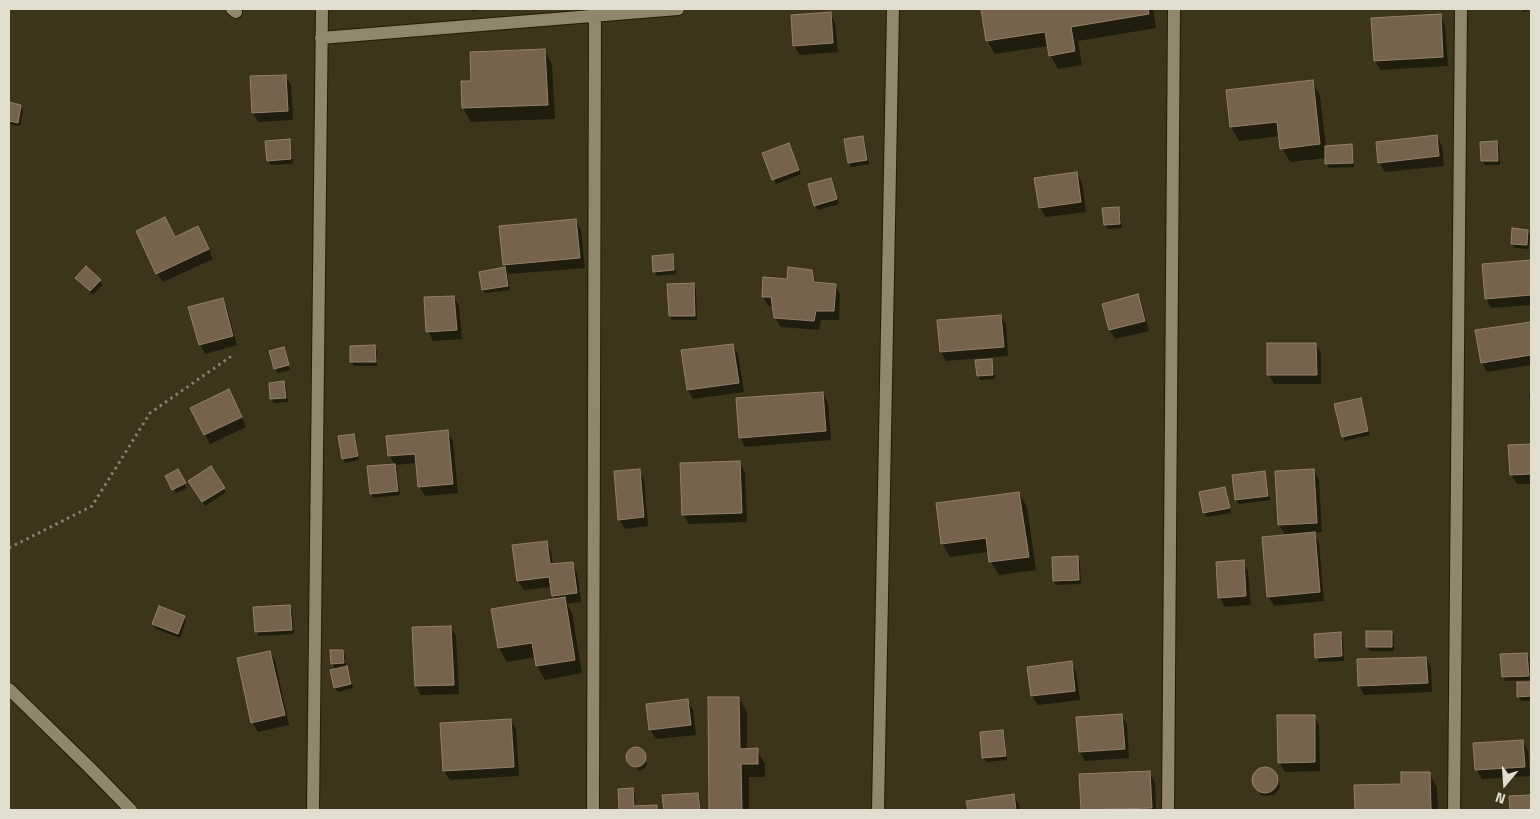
<!DOCTYPE html>
<html>
<head>
<meta charset="utf-8">
<style>
  body { margin:0 }
  #map { position:relative; width:1540px; height:819px; overflow:hidden; background:#3c351c; font-family:"Titillium Web",sans-serif }
  canvas { display:block }
  .frame { position:absolute; inset:0; border:10px solid #e2decf; pointer-events:none }
  .north { position:absolute; left:1480px; top:759px; width:50px; height:50px; -webkit-text-stroke:4px #3c351c; paint-order:stroke; rotate:198deg; font-size:14px; font-weight:700; line-height:20px; text-align:center; color:#e2decf }
  .north::after { content:''; display:block; margin:auto; width:18px; height:22px; background:#e2decf; clip-path:polygon(50% 0,100% 100%,50% 72%,0 100%) }
</style>
</head>
<body>
<div id="map">
<canvas width="1540" height="819"></canvas>
<div class="frame"></div>
<div class="north">N</div>
</div>
<script>
const ctx = document.querySelector('canvas').getContext('2d');
ctx.lineJoin = 'round';
function paint(path, color) { ctx.fillStyle = color; ctx.fill(path, 'evenodd'); }
const toPath = rows => new Path2D(rows.map(r => 'M' + r).join(''));
function stroke(path, color, width, dash) { ctx.strokeStyle = color; ctx.lineWidth = width; ctx.lineCap = dash ? 'butt' : 'round'; ctx.setLineDash(dash || []); ctx.stroke(path); }
paint(toPath([
  [471,9,488,9,472,11],
  [982,9,1153,9,1156,28,1078,41,1082,65,1058,69,1050,55,1048,46,995,54,987,40],
  [1522,9,1531,9,1524,12],
  [830,13,835,23,838,52,800,55,794,45],
  [1440,15,1445,25,1448,66,1381,70,1375,61],
  [544,50,552,64,555,119,471,122,463,108,462,82,472,82],
  [285,76,291,85,293,120,258,122,253,113],
  [1312,82,1320,96,1326,147,1351,146,1353,150,1354,167,1329,168,1327,164,1326,158,1290,162,1282,148,1280,136,1239,141,1231,127],
  [9,104,20,106,23,111,20,126,9,124],
  [1437,136,1442,146,1444,166,1385,172,1379,162],
  [863,137,865,142,869,164,851,167,849,162],
  [289,140,291,144,293,164,271,165,268,161,267,142],
  [1497,143,1499,147,1500,165,1485,165,1482,161],
  [791,149,801,174,776,184,763,154],
  [1077,173,1082,183,1086,212,1046,217,1040,208,1036,179],
  [831,179,839,204,818,210,815,205],
  [1118,208,1120,213,1122,228,1108,229,1105,225,1104,209],
  [576,221,581,230,585,268,509,274,507,269,510,290,485,293,483,289,480,273,506,268,504,265],
  [1527,231,1530,235,1528,249,1515,248,1512,243],
  [203,236,213,259,163,282,157,273,175,238],
  [672,255,674,259,676,274,657,276,654,271],
  [1531,261,1531,305,1491,308,1486,298,1483,265],
  [811,271,817,283,835,285,840,294,839,320,821,320,819,330,781,327,775,318,774,306,768,306,763,297,765,278,788,280],
  [77,278,100,281,102,285,93,295,79,282],
  [668,285,693,285,696,289,697,320,672,320,670,316],
  [1137,296,1142,305,1149,331,1115,339,1110,330,1104,304],
  [454,297,459,306,462,339,433,341,428,331],
  [222,299,227,308,237,345,205,354,200,344],
  [1001,316,1006,325,1008,356,946,361,941,352],
  [1531,323,1531,365,1487,372,1482,363,1477,331],
  [1316,344,1321,353,1321,384,1274,384,1269,375,1268,345],
  [732,345,738,354,744,392,693,399,688,390,683,351],
  [375,347,377,351,377,366,354,366,352,362],
  [283,348,290,370,278,373,275,368],
  [991,360,993,365,995,379,980,380,978,375],
  [284,382,286,386,288,402,274,403,271,399,270,384],
  [823,393,828,403,831,440,745,447,740,437],
  [1529,394,1531,394,1531,415],
  [1360,399,1362,403,1370,435,1345,441,1343,436],
  [234,400,246,427,210,444,192,409],
  [447,432,453,441,458,493,425,496,419,486,417,463,395,465,389,455],
  [353,435,356,439,359,460,345,463,343,458],
  [1531,445,1531,484,1517,484,1511,475,1509,447],
  [740,463,745,472,747,522,689,524,683,515],
  [395,465,397,469,400,495,373,498,371,493],
  [211,468,226,492,205,506,190,481],
  [639,470,644,480,648,526,625,529,619,519],
  [178,471,187,488,176,493,167,476],
  [1314,471,1319,480,1322,532,1313,533,1319,543,1324,601,1274,606,1268,596,1286,536,1279,525],
  [1264,473,1266,477,1270,500,1239,504,1236,500],
  [1225,488,1227,492,1231,513,1207,517,1204,513,1200,493],
  [1019,493,1027,507,1036,570,999,575,991,562,989,552,950,557,942,543],
  [546,542,551,551,553,565,572,563,577,572,581,602,567,604,572,613,582,673,545,680,537,666,535,657,507,662,499,648,493,610,556,600,553,595,552,587,524,590,518,581,514,546],
  [1077,557,1080,562,1081,584,1056,585,1054,581],
  [1243,562,1248,571,1251,605,1225,607,1220,598],
  [289,606,292,610,294,634,259,636,256,632],
  [184,617,186,621,180,638,156,629,153,624],
  [451,627,456,636,459,694,421,695,416,686,413,628],
  [1391,632,1394,636,1394,651,1370,651,1367,647],
  [1340,633,1343,637,1344,661,1319,662,1317,657],
  [342,651,345,655,346,668,349,672,353,688,338,692,335,688,331,671,336,670,332,664],
  [270,652,275,661,289,725,258,732,252,722],
  [1527,654,1529,658,1531,680,1505,681,1503,677,1502,655],
  [1426,658,1431,667,1432,692,1364,695,1359,685],
  [1071,663,1076,672,1080,700,1038,705,1032,696],
  [1518,683,1531,683,1531,701,1521,701,1518,696],
  [709,698,739,698,747,712,747,750,757,750,765,764,765,777,749,777,749,810,710,810],
  [687,700,693,710,696,735,656,739,650,729],
  [1121,715,1127,724,1129,758,1085,761,1080,752],
  [1314,716,1319,725,1320,771,1285,772,1279,762],
  [510,720,516,729,519,776,450,780,444,771,441,725],
  [1003,731,1005,736,1007,760,986,762,983,757],
  [1523,741,1528,751,1530,776,1482,779,1477,770,1474,744],
  [637,749,642,751,647,764,645,768,640,771,630,763,628,754,632,750],
  [1266,768,1272,770,1276,775,1280,786,1278,791,1274,795,1267,796,1261,795,1257,790,1253,779,1255,773,1260,769],
  [1149,772,1155,782,1156,810,1082,810,1080,775],
  [1429,773,1437,787,1438,810,1356,810,1355,786,1403,785],
  [619,790,633,790,635,794,636,807,656,806,658,810,620,810],
  [697,794,700,798,701,810,665,810,664,796],
  [1014,796,1019,805,1020,810,969,810,968,802]
]), '#0007');
const building = toPath([
  [981,9,1148,9,1149,14,1071,27,1075,51,1049,56,1045,32,986,41,981,9],
  [831,12,833,43,793,46,791,15,831,12],
  [1441,14,1443,57,1374,61,1371,18,1441,14],
  [545,49,548,105,462,108,461,81,471,81,470,52,545,49],
  [286,75,288,111,252,113,250,76,286,75],
  [1313,80,1320,144,1280,149,1277,122,1230,127,1226,90,1313,80],
  [9,102,21,105,18,123,9,121,9,102],
  [1437,135,1439,156,1378,163,1376,142,1437,135],
  [863,136,867,160,848,163,844,139,863,136],
  [290,139,291,159,267,161,265,141,290,139],
  [1497,141,1498,161,1481,161,1480,142,1497,141],
  [789,143,799,170,772,180,762,153,789,143],
  [1352,144,1353,163,1325,164,1325,146,1352,144],
  [1077,172,1081,202,1039,208,1034,178,1077,172],
  [831,178,837,199,814,206,808,184,831,178],
  [1119,207,1120,224,1104,225,1102,208,1119,207],
  [165,217,175,237,198,226,209,249,156,274,136,231,165,217],
  [576,219,580,258,503,265,499,226,576,219],
  [1512,228,1528,230,1527,245,1511,244,1512,228],
  [673,254,674,270,653,272,652,256,673,254],
  [1531,260,1531,295,1485,299,1482,264,1531,260],
  [86,266,101,280,90,291,75,278,86,266],
  [505,267,508,286,482,290,479,272,505,267],
  [788,267,812,270,814,282,836,284,834,311,816,311,814,321,774,318,771,297,762,297,763,277,787,279,788,267],
  [694,283,695,316,669,316,667,284,694,283],
  [1138,294,1145,321,1109,330,1102,304,1138,294],
  [454,296,457,330,426,332,424,297,454,296],
  [223,298,233,336,199,345,188,307,223,298],
  [1001,315,1004,347,940,352,937,320,1001,315],
  [1531,322,1531,355,1481,363,1475,330,1531,322],
  [1267,343,1316,343,1317,375,1267,375,1267,343],
  [733,344,739,383,687,390,681,350,733,344],
  [375,345,376,362,350,362,350,346,375,345],
  [284,347,289,365,274,369,269,351,284,347],
  [992,359,993,375,977,376,975,360,992,359],
  [284,381,286,398,270,399,269,383,284,381],
  [229,389,242,417,204,435,190,408,229,389],
  [823,392,826,431,739,438,736,398,823,392],
  [1361,398,1368,431,1342,437,1334,404,1361,398],
  [448,430,453,484,418,487,415,454,388,456,386,436,448,430],
  [354,434,358,456,342,459,338,436,354,434],
  [1531,444,1531,474,1510,475,1508,445,1531,444],
  [740,461,742,513,682,515,680,463,740,461],
  [395,464,398,491,370,494,367,466,395,464],
  [211,466,225,488,202,502,188,481,211,466],
  [178,469,186,483,172,490,165,476,178,469],
  [640,469,644,517,618,520,614,471,640,469],
  [1314,469,1317,523,1278,525,1275,471,1314,469],
  [1265,471,1268,496,1235,500,1232,475,1265,471],
  [1225,487,1230,508,1203,513,1199,492,1225,487],
  [1019,492,1029,557,989,562,986,538,941,544,936,503,1019,492],
  [1315,532,1320,592,1267,597,1262,537,1315,532],
  [547,541,550,564,573,562,577,593,552,596,549,577,517,581,512,545,547,541],
  [1078,556,1079,580,1053,581,1052,557,1078,556],
  [1244,560,1246,596,1218,598,1216,562,1244,560],
  [565,597,575,660,536,666,532,643,498,648,491,609,565,597],
  [290,605,292,630,255,632,253,607,290,605],
  [159,606,185,616,178,634,152,624,159,606],
  [451,626,454,685,415,686,412,627,451,626],
  [1366,631,1392,631,1392,647,1366,647,1366,631],
  [1341,632,1342,656,1315,658,1314,634,1341,632],
  [330,650,343,650,344,663,331,664,330,650],
  [270,651,285,715,251,723,237,658,270,651],
  [1527,653,1529,676,1502,677,1500,654,1527,653],
  [1426,657,1428,683,1358,686,1357,659,1426,657],
  [1072,661,1075,691,1031,696,1027,667,1072,661],
  [347,666,351,684,334,688,330,670,347,666],
  [1517,682,1531,682,1531,696,1517,697,1517,682],
  [708,697,739,697,740,749,758,748,758,764,741,764,742,810,709,810,708,697],
  [688,699,691,725,649,730,646,704,688,699],
  [1122,714,1125,749,1079,752,1076,717,1122,714],
  [1277,715,1315,715,1315,762,1278,763,1277,715],
  [511,719,514,767,443,771,440,723,511,719],
  [1003,730,1006,756,982,758,980,732,1003,730],
  [1523,740,1525,767,1475,770,1473,743,1523,740],
  '626 757a10 10 0 1 1 20 0a10 10 0 1 1-20 0Z',
  '1252 780a13 13 0 1 1 26 0a13 13 0 1 1-26 0Z',
  [1150,771,1152,808,1081,810,1079,774,1150,771],
  [1401,772,1430,772,1431,810,1355,810,1354,785,1401,784,1401,772],
  [633,788,634,806,657,805,657,810,619,810,618,789,633,788],
  [698,793,700,810,664,810,662,795,698,793],
  [1014,794,1016,810,968,810,966,801,1014,794],
  [1531,795,1531,810,1510,810,1509,796,1531,795]
]);
paint(building, '#76634d');
stroke(building, '#94806a', 1);
const minor = toPath([
  [232,9,236,12],
  [321,38,678,9],
  [9,689,90,768,131,810],
  [313,810,322,9],
  [593,810,595,9],
  [878,810,893,9],
  [1168,810,1174,9],
  [1454,810,1461,9]
]);
stroke(minor, '#231c04', 14);
stroke(toPath([
  [9,548,92,506,150,413,233,355]
]), '#87816d', 3, [2.5, 4]);
stroke(minor, '#90876c', 12);
</script>
</body>
</html>
